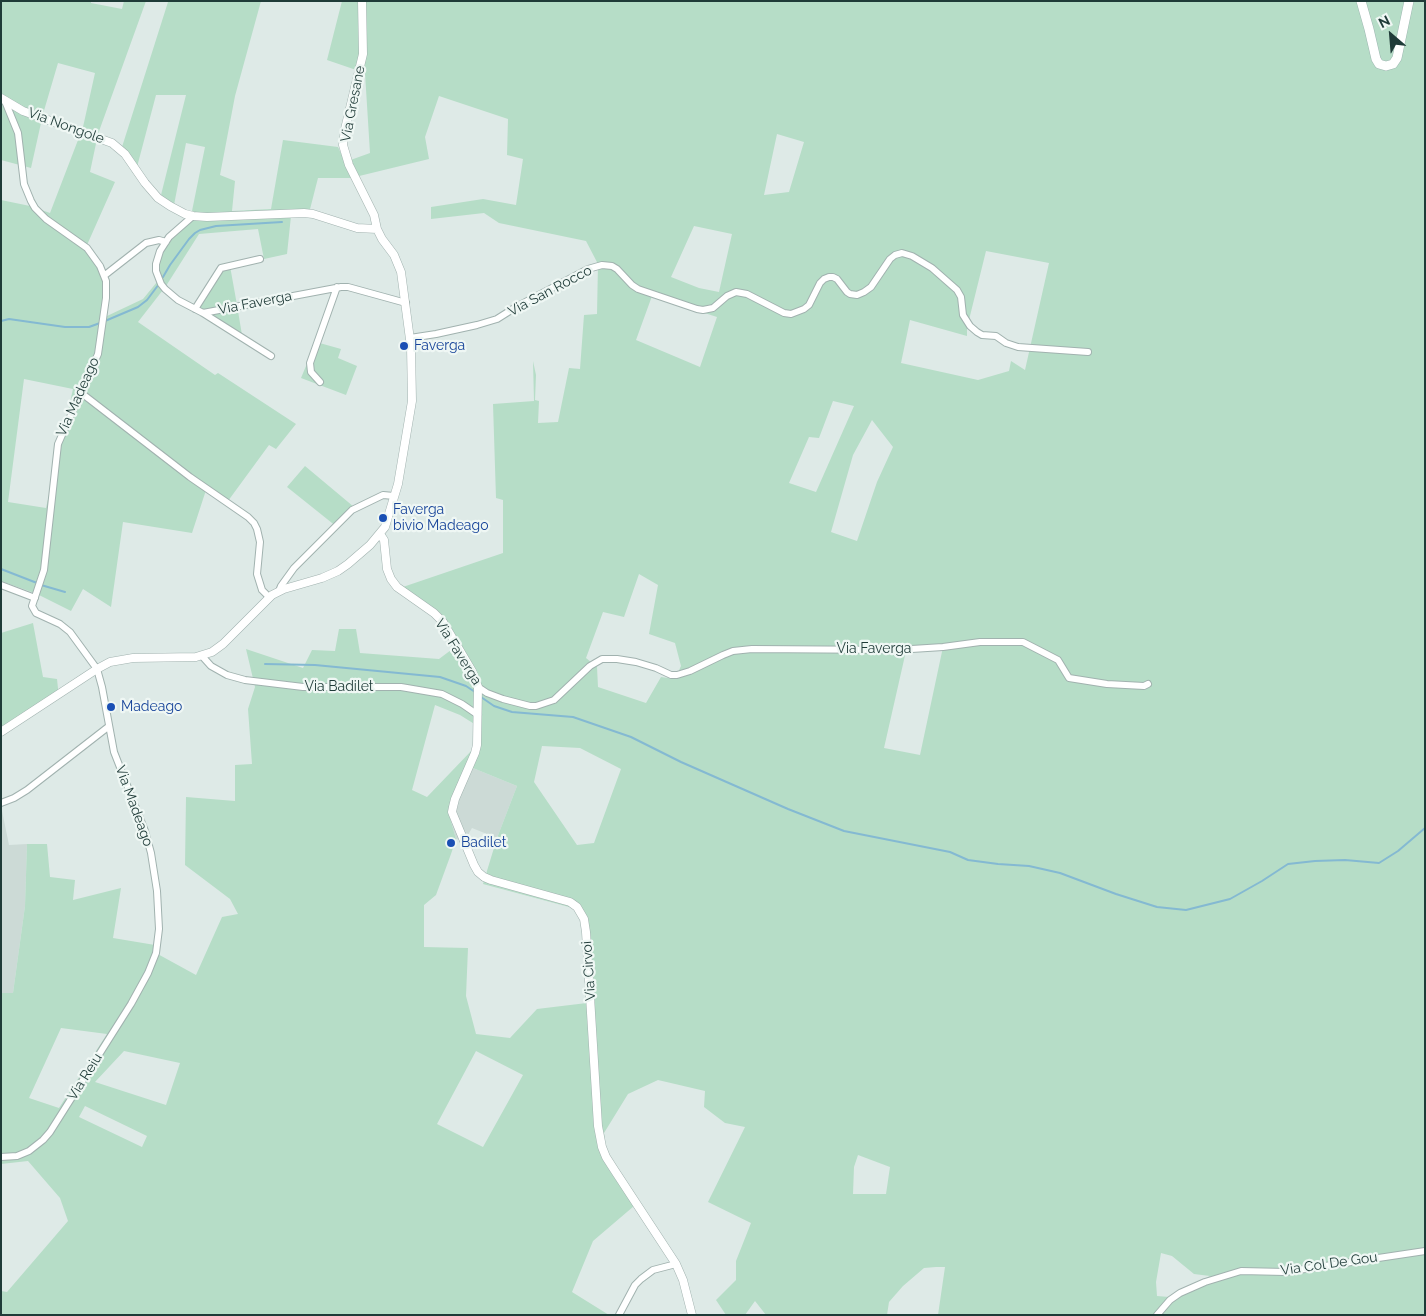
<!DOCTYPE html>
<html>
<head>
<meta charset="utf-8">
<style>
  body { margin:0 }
  #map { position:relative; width:1426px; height:1316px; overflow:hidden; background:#deeae7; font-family:Raleway,sans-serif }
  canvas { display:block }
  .frame { position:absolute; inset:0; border:2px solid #1f3b38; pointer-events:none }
  .north { position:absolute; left:1366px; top:10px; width:50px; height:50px; -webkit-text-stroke:4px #eff7f4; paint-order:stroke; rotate:333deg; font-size:14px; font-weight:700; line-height:20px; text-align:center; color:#1f3b38 }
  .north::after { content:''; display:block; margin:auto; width:18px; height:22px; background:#1f3b38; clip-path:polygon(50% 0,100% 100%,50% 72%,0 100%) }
</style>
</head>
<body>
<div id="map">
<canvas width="1426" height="1316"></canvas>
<div class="frame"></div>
<div class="north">N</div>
</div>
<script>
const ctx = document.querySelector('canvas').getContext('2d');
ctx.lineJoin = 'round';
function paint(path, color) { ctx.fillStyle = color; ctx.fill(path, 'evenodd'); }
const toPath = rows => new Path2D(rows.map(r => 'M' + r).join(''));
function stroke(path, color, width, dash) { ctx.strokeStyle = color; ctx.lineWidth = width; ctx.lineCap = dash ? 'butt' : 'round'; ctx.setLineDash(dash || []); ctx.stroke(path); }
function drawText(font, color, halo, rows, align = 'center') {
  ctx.font = font + ' Raleway,sans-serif'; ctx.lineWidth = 4.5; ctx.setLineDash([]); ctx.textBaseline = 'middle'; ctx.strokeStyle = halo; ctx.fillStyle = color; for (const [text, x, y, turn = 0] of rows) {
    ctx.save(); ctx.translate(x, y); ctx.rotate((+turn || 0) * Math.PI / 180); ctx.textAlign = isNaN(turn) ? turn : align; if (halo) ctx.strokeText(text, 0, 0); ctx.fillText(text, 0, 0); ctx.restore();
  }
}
paint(toPath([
  [468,766,517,786,497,838,472,828,465,840,456,839,448,811],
  [1,806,9,845,27,844,25,906,13,993,1,993]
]), '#ccdad6');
paint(toPath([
  [1,1,91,1,91,3,122,9,124,1,146,1,98,134,90,172,115,182,87,245,108,279,107,316,143,299,157,282,158,264,163,250,174,237,198,213,192,211,205,147,186,143,174,205,161,195,186,95,156,95,137,167,122,147,168,2,165,1,261,1,235,96,220,175,235,181,232,211,271,209,283,140,338,147,345,162,370,153,365,73,327,60,342,1,1425,1,1425,1315,938,1315,945,1267,936,1267,924,1268,903,1286,889,1302,887,1315,766,1315,755,1301,745,1315,726,1315,716,1300,736,1280,736,1261,751,1223,708,1202,745,1127,725,1123,704,1107,705,1091,658,1080,628,1094,604,1133,608,1168,634,1206,593,1241,572,1292,609,1315,1,1315,1,1291,7,1292,68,1221,60,1198,28,1161,1,1164,1,993,13,993,25,906,27,844,47,844,50,877,75,880,73,900,121,888,113,938,155,945,154,952,196,975,222,917,238,914,230,899,185,865,186,797,235,801,235,765,252,764,248,709,255,687,246,649,303,668,312,650,335,651,339,629,356,629,360,653,439,659,455,647,443,624,397,589,503,553,503,500,496,498,493,404,534,401,533,361,536,375,535,400,539,401,538,423,558,422,569,368,580,369,584,315,597,314,598,264,586,241,499,223,484,213,431,219,431,207,483,199,516,205,523,159,507,155,508,119,439,96,425,137,429,159,351,178,318,178,308,217,291,216,287,254,264,259,258,229,199,234,166,286,138,322,215,375,218,373,296,424,276,449,269,445,228,501,207,487,192,533,123,522,111,607,83,589,71,611,37,594,1,581,1,200,30,206,50,213,83,127,95,73,58,63,43,114,31,168,1,160],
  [777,134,804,142,789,192,764,195],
  [694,226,732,234,719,292,699,288,671,277],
  [986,251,1049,263,1025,370,1011,361,1009,371,978,380,901,363,910,320,967,336,967,328],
  [652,296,717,317,700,367,636,340],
  [24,379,73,389,46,508,8,502],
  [833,401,854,406,816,492,789,483,809,437,819,438],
  [872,420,893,447,877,482,857,541,831,532,853,455],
  [639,574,658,585,649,634,675,643,681,666,675,679,661,677,646,703,598,687,597,667,586,658,603,612,624,617],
  [943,647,920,755,884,748,906,651],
  [435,705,460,715,476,725,474,748,427,797,412,790],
  [542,746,580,748,621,769,594,843,577,845,534,782],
  [468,766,517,786,497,838,483,884,584,911,590,932,595,1002,537,1009,510,1038,476,1034,466,996,468,948,424,947,424,905,436,895,451,854,456,839,448,811],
  [61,1028,107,1034,59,1108,29,1098],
  [124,1051,180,1063,166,1105,95,1082],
  [476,1051,523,1075,483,1147,437,1124],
  [85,1106,147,1136,142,1147,79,1117],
  [858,1155,890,1167,886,1194,853,1194,854,1167],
  [1161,1253,1172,1256,1194,1274,1210,1276,1169,1297,1157,1296,1156,1282],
  [230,266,237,305,242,335,196,307,221,269],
  [316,342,341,349,338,358,357,366,346,395,301,378],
  [305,466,354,507,337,527,287,487],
  [33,623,43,677,57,679,59,698,1,736,1,633]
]), '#b6ddc7');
stroke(toPath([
  [163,277,170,265,189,239,195,233,200,230,216,226,282,222],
  [1,321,9,319,65,327,89,327,100,323],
  [105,321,138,307,147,300,159,284],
  [1,569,37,583],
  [41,585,65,592],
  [265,664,315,665,440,677,466,686,475,692],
  [481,697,494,706,512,712,573,717,631,737,681,762,788,809,844,831,950,852,968,860,998,864,1029,866,1060,873,1116,894,1157,907,1186,910,1230,899,1262,881,1288,864,1315,861,1345,860,1379,863,1398,851,1425,828]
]), '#84b9d2', 2);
const minor = toPath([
  [193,216,169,237,160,251,156,264,156,271,161,284,165,289,178,300,203,313,271,356],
  [105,275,146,243,159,240,166,242],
  [195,309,221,268,260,259],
  [203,313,341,287,348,287,406,303],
  [410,338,436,334,477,325,497,319,516,307,588,269,602,265,612,266,617,269,632,285,638,289,697,309,703,310,713,308,727,296,736,292,747,294,784,313,791,314,804,309,809,305,820,283,824,279,829,277,833,277,837,279,847,292,850,294,857,295,864,292,871,287,890,259,895,255,902,253,912,256,932,268,957,290,961,297,963,315,970,326,977,332,982,335,996,336,1006,343,1018,347,1088,352],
  [320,382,311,372,310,363,337,287],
  [80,392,190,477,248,517,254,523,257,529,260,542,257,574,262,590,269,597],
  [1,585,35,598],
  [279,591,281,586,294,568,352,510,383,495,394,496],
  [202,656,211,666,227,675,245,680,303,687,401,687,442,694,462,704,478,715],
  [478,687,487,693,503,699,530,706,536,706,554,700,590,666,602,659,617,659,636,662,656,668,671,675,677,675,690,671,723,655,733,651,752,649,896,650,943,647,980,642,1023,642,1058,660,1069,678,1107,684,1144,686,1148,684],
  [1,803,14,798,27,790,108,727],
  [1,1157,17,1156,29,1151,43,1140,50,1132,131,1004,148,973,156,953,159,929,157,891,151,853,145,831,114,752,102,687,97,669,70,632,60,624,36,613,32,606,44,570,58,444,98,354,106,298,106,281,100,266,87,248,46,219,35,208,31,201,24,184,18,133,5,101],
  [619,1315,635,1285,641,1279,653,1270,676,1264],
  [1157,1315,1170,1300,1180,1293,1205,1282,1241,1271,1285,1272,1425,1251]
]);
const tertiary = toPath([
  [1,98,23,111,112,143,125,154,145,183,158,198,170,206,185,214,193,216,207,217,304,213,313,214,357,228,377,229],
  [380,534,384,540,387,569,391,579,397,587,434,613,443,622,472,671,478,687,477,745,475,753,455,799,453,807,452,812,474,865,478,872,484,877,491,880,570,902,577,907,584,919,586,932,598,1126,602,1147,606,1157,615,1171,676,1264,683,1280,692,1315],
  [1,732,97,669,110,662,133,658,196,657,212,652,223,644,272,595,284,589,322,578,338,571,348,564,370,545,385,527,398,484,412,401,411,347,401,272,394,255,382,239,377,229,374,215,349,165,343,145,345,129,363,54,362,1]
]);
const secondary = toPath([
  [1361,1,1369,29,1376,59,1379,64,1386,66,1393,64,1397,58,1409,1]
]);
stroke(minor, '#a1b2af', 8);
stroke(tertiary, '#a1b2af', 9);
stroke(secondary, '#9db7b1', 10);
stroke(minor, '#fff', 6);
stroke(tertiary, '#fff', 8);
stroke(secondary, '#fff', 9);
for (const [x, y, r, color] of [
  [404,346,5,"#1a4fb4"],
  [383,518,5,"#1a4fb4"],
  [111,707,5,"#1a4fb4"],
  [451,843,5,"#1a4fb4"]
]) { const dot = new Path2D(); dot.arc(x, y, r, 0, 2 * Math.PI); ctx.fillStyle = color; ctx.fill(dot); stroke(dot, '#eff7f4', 2); }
drawText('14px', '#1f3b38', '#eff7f4', [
  ["Via Gresane",353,104,-79],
  ["Via Nongole",66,126,20],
  ["Via San Rocco",550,291,-28],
  ["Via Faverga",255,303,-11],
  ["Via Madeago",78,397,-66],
  ["Via Faverga",874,649],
  ["Via Faverga",458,652,58],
  ["Via Badilet",339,687],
  ["Via Madeago",134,806,70],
  ["Via Cirvoi",589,971,-94],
  ["Via Reiu",85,1077,-58],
  ["Via Col De Gou",1329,1264,-8]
]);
drawText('14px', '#164399', '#eff7f4', [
  ["Faverga",414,346],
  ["Faverga",393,510],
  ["bivio Madeago",393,526],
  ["Madeago",121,707],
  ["Badilet",461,843]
], 'left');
</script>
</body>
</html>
